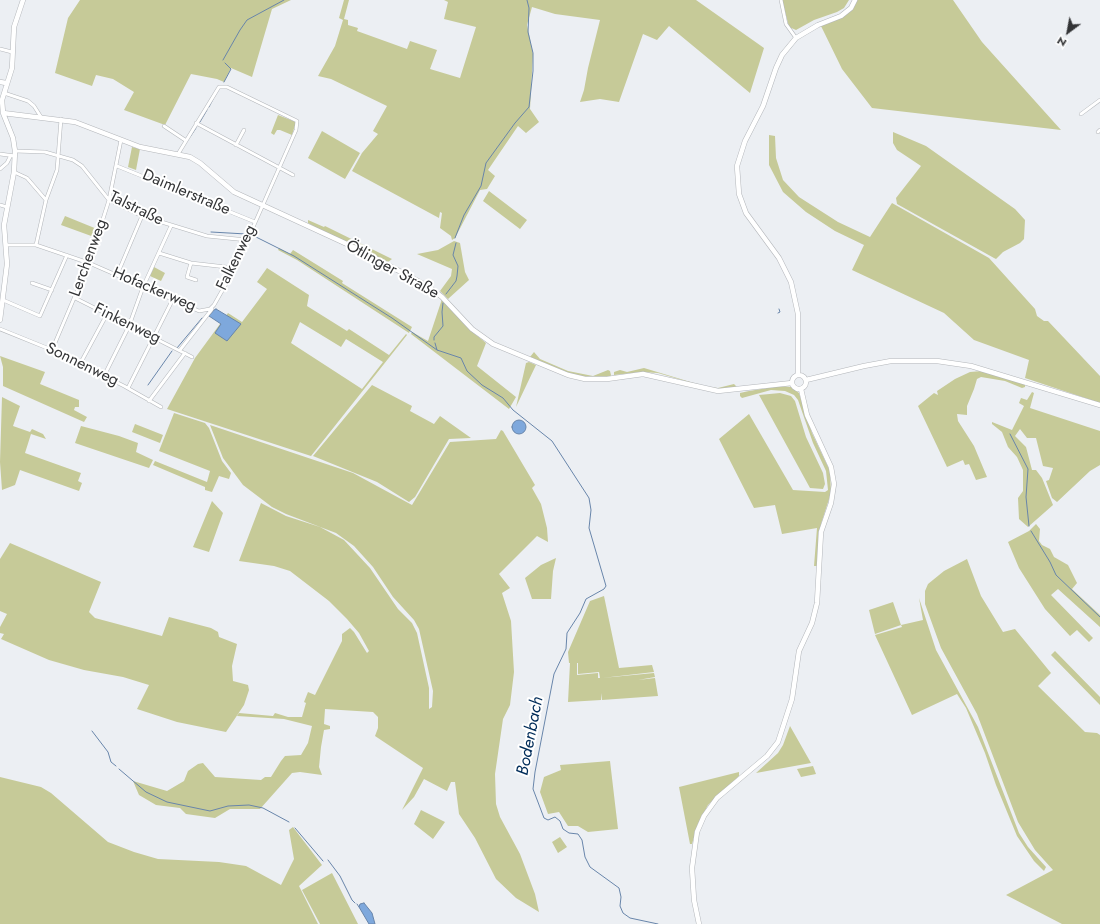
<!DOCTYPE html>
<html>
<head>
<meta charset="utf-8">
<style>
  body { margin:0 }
  #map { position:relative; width:1100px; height:924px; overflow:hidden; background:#eceff3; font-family:Jost,sans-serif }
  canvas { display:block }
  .north { position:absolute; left:1048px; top:12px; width:40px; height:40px; -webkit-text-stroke:3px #fff; paint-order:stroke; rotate:212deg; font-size:11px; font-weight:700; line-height:16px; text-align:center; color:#333436 }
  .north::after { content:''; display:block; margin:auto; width:14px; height:18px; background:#333436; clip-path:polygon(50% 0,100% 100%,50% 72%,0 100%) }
</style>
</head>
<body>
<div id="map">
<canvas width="1100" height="924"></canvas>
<div class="north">N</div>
</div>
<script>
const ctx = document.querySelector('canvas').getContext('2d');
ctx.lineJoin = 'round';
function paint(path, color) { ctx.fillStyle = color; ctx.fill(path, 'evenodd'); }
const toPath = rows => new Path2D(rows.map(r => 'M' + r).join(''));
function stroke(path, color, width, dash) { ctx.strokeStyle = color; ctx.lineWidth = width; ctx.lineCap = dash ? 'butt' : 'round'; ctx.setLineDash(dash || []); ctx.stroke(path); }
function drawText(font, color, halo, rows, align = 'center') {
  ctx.font = font + ' Jost,sans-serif'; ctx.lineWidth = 4; ctx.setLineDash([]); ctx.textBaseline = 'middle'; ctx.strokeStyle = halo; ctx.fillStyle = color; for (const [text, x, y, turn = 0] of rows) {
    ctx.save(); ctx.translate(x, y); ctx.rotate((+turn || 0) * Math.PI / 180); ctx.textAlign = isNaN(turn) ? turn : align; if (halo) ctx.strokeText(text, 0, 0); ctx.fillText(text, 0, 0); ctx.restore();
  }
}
paint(toPath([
  [80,0,291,0,272,9,252,77,231,68,224,82,217,79,191,74,165,125,124,110,134,92,113,79,96,75,92,86,55,73,68,18],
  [344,0,349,0,344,19,348,20,348,25,358,28,357,31,407,49,410,41,437,50,430,69,460,78,476,27,444,19,448,2,444,0,696,0,764,48,750,93,669,26,657,40,643,34,619,102,600,99,580,102,584,90,588,68,600,20,555,14,532,7,527,25,533,54,530,109,539,122,526,133,518,126,488,170,495,176,487,189,480,190,455,238,452,240,451,236,440,228,442,213,440,212,439,218,352,171,362,153,378,134,373,131,387,106,331,79,318,76,335,46,343,20,339,18],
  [782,0,849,0,844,8,837,12,814,20,796,30,789,27],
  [857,0,953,0,982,42,1061,130,872,108,842,69,821,26,850,11],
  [278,115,296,122,292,135,280,130,277,130,274,135,271,133],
  [322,131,360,153,345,179,308,158],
  [893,132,926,146,1015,209,1025,220,1024,239,1020,243,1003,252,996,259,994,258,897,204,896,198,921,166,897,150,893,143],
  [769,135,775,136,776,158,783,180,799,197,838,222,870,237,892,203,989,258,1035,309,1037,316,1044,321,1048,321,1100,376,1100,403,1025,378,1029,360,974,340,944,313,852,270,864,245,835,231,806,212,783,192,769,165],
  [132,147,140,149,136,170,128,167],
  [489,191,527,220,520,229,483,201],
  [65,216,97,229,94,237,61,225],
  [308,220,324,227,325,226,392,259,388,262,315,227,308,223],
  [454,241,460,243,465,272,469,280,448,299,440,291,451,276,452,269,417,254,438,250],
  [279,248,290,254,293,250,343,281,342,283,412,327,409,333,297,260,278,250],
  [154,267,165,273,161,281,150,276],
  [267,268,309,295,307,306,347,331,349,329,389,355,406,334,407,335,311,456,167,409,195,358,228,313,242,322,267,289,257,282],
  [300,322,341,347,346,339,383,362,362,389,291,343],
  [442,299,468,328,486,343,477,366,516,397,509,409,411,334,412,332,428,341],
  [534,352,540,359,568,371,593,376,608,370,610,371,611,375,610,377,591,378,570,374,530,357],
  [0,356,45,372,40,384,79,400,79,407,75,407,74,410,87,417,84,422,3,386,3,367],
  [529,362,536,365,516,407,526,363],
  [644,368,707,387,718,388,734,384,737,387,735,389,712,389,658,373,642,372,614,375,614,372,620,370,627,372],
  [982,371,1025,384,1025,387,1022,388,1005,381,981,377,977,379,974,389,967,406,967,415,957,414,958,421,974,446,987,477,976,480,969,464,965,465,963,460,947,467,918,406,934,393,938,395,937,391,955,379,970,372],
  [372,385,412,406,410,411,434,424,440,416,471,438,449,439,415,497,409,502,377,482,313,456],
  [780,386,791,387,799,393,812,433,830,471,831,493,821,524,817,566,814,566,817,528,782,534,775,505,754,508,719,439,749,414,793,490,825,492,828,490,826,471,813,443,798,400,794,395,785,391,771,390,742,398,740,396,740,393,749,391],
  [1032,392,1034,393,1030,408,1100,431,1100,465,1090,471,1057,502,1052,498,1046,481,1049,480,1053,468,1043,466,1036,438,1027,438,1020,429,1015,436,1026,447,1032,470,1036,470,1042,478,1053,505,1028,527,1019,519,1018,498,1023,491,1023,470,1017,457,1008,447,1002,432,992,424,992,422,1012,430,1024,406,1019,403,1021,398,1027,400],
  [780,393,791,396,795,401,806,437,823,473,825,484,823,489,810,488,759,395],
  [2,397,20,406,13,426,30,432,32,429,43,434,46,439,31,434,25,453,81,473,78,481,82,483,79,491,20,470,15,485,2,490,0,462],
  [174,413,205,423,209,428,222,461,231,473,229,479,219,476,212,492,205,490,205,487,153,465,155,461,207,482,210,471,159,451],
  [135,424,163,435,160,443,132,432],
  [210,425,353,473,412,505,450,442,496,439,501,430,503,431,535,485,532,488,541,504,547,528,548,542,537,536,499,574,510,588,502,593,511,621,514,672,510,705,503,719,495,774,496,804,500,817,520,854,535,894,539,912,516,898,496,879,475,838,459,814,455,782,451,782,447,791,424,779,414,797,402,810,423,768,375,736,378,728,378,717,373,712,325,709,324,724,330,726,330,729,324,730,321,747,319,767,322,775,300,772,292,773,260,809,230,809,215,818,186,814,180,808,156,805,139,795,133,781,167,791,184,781,188,771,198,764,203,763,215,777,261,780,265,777,271,777,281,761,285,756,301,755,308,743,312,726,284,719,237,716,239,713,273,716,275,713,288,717,302,717,306,703,304,702,308,692,315,695,342,641,342,634,350,628,354,632,367,653,369,651,359,633,347,619,329,601,290,571,274,566,239,561,261,503,286,516,320,527,344,540,370,568,398,609,412,623,417,633,429,688,429,709,432,707,433,691,419,629,414,620,393,597,373,567,354,546,336,533,286,514,272,507,243,485,223,458],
  [81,426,119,436,138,443,136,452,153,460,149,468,75,443],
  [212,501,223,513,209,552,193,547],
  [1036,524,1040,529,1039,541,1042,545,1050,549,1054,557,1068,565,1077,583,1072,589,1100,615,1100,627,1058,589,1051,595,1093,638,1089,642,1077,630,1070,636,1045,609,1019,568,1008,542,1029,531],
  [10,543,101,582,89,612,95,618,162,636,169,617,211,628,218,632,219,637,237,644,232,666,233,681,248,685,249,690,244,705,226,732,177,722,137,709,149,685,123,677,84,670,49,660,1,639,4,634,0,633,0,627,7,614,0,611,0,559],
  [556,558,553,571,551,599,532,599,525,578,541,565],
  [967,559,981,596,1003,632,1015,629,1051,673,1038,686,1085,732,1097,733,1100,735,1100,924,1062,924,1006,895,1053,870,1035,850,1018,822,977,714,941,648,925,604,925,591,928,584,944,571],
  [604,596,619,668,652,665,654,672,602,678,654,673,655,677,638,680,655,678,658,696,602,700,601,693,601,700,568,702,570,663,577,663,577,675,598,673,598,678,600,678,599,672,578,674,578,663,569,663,568,652,590,601],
  [919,598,936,650,978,727,1019,833,1028,847,1046,867,1044,871,1034,861,1017,836,996,785,985,753,966,708,957,694,912,715,875,635,902,627,901,625,875,634,869,610,893,602,901,625,923,620],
  [1055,651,1100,697,1100,705,1051,655],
  [790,726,811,763,756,773,778,753,783,745],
  [610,761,618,829,588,832,578,826,568,826,559,812,548,814,540,792,544,777,561,770,560,765],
  [813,766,816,774,801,777,797,769],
  [739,772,739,776,708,805,698,824,692,844,690,844,679,787],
  [0,777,41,787,51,793,108,842,134,852,158,859,219,862,246,866,281,885,294,859,289,830,293,827,322,865,299,886,318,924,0,924],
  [421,810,445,822,433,839,414,824],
  [560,837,567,847,558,853,552,842],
  [332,873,358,924,320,924,302,890]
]), '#c6ca98');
const water = toPath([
  [216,309,241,324,227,341,215,333,221,324,209,316,214,310,216,309],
  '512 427a7 7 0 1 1 14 0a7 7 0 1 1-14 0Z',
  [364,903,372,913,375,924,369,924,359,907,360,904,364,903]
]);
paint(water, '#7ea8dc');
stroke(water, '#6885aa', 1);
stroke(toPath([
  [223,60,240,30,247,20,284,0],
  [224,82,231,69,225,63],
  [209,107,213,99],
  [200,122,207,110],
  [190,137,196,128],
  [211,232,246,234],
  [254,236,294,256,392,318,437,350],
  [455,238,464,215,481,186,486,163,515,123,529,107,533,71,533,53,528,32,529,8,527,0],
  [446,294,456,281,457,276,458,266,453,255,456,243],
  [778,313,780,312,779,309],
  [434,340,434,337,443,326,442,312,443,303],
  [435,343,437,350,461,358,467,371,482,385,503,398,513,410,552,441,589,498,591,510,589,528,606,586,604,589,586,599,580,613,567,633,566,649,554,674,535,772,533,789,544,818,548,820,555,817,560,821,563,829,569,833,578,834,582,840,585,857,590,867,619,888,621,897,620,906,623,913,630,918,658,924],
  [177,348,202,318],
  [148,385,172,351],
  [1010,434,1028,469,1026,497,1029,526],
  [1031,531,1050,562,1056,575,1100,617],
  [92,731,108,752,111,762,116,766],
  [119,769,146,792,167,802,210,811,228,806,249,805,263,808,289,822],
  [295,828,323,861],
  [328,860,340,876,352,900,355,903],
  [357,904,359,907]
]), '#6885aa', 1);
const street = toPath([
  [781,0,786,24,796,38],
  [0,49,12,52],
  [4,93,28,101,34,106,41,117],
  [1081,114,1100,100],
  [196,123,293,175],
  [164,126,185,140],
  [1098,132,1100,130],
  [236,145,244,130],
  [15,151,45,152,73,160,82,166,109,200,142,216,207,236,247,240],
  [0,154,15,156],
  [117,166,255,222],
  [0,169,7,163,10,157],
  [14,172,27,178,46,200],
  [0,205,7,207],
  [6,245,36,245,89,263,199,311,210,309,214,305,235,268,296,130,297,121,227,87,219,87,178,154],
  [36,245,46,200,57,170,61,119],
  [159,253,191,263,235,268],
  [191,263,187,277,196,280],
  [117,275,142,216],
  [32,283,52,290],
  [75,298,192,357],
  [3,300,40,316,67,255],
  [0,329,52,350,124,386,161,407],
  [52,350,89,263,109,200,121,140],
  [180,350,212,309],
  [80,364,107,314],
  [104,376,129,326,143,287,171,226],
  [128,388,173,299],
  [149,401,185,353]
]);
const secondary = toPath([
  [0,82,6,83],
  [3,113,75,122,140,147,190,157,200,163,234,192,362,251,429,287,442,297,472,329,493,344,568,375,585,379,607,379,643,374,718,391,792,383],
  [0,320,7,264,4,225,14,172,15,151,13,138,3,113,2,100,12,68,14,27,23,0],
  '792 382a7 7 0 1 1 14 0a7 7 0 1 1-14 0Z',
  [798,375,798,314,791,282,779,258,746,213,739,194,737,166,745,141,763,106,776,68,782,55,796,38,818,25,841,16,851,8,855,0],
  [806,380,864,366,891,361,937,361,971,366,1100,405],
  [699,924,694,900,692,868,697,832,704,816,717,798,767,756,778,742,792,699,799,651,812,623,817,603,821,532,831,503,834,484,831,467,807,415,801,389]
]);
stroke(street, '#b3b6ba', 4);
stroke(secondary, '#b3b6ba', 5.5);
stroke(street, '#fff', 3);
stroke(secondary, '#fff', 4.5);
drawText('16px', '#333436', '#fff', [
  ["Daimlerstraße",186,193,23],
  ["Talstraße",136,209,26],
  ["Lerchenweg",89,258,-70],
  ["Falkenweg",237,258,-64],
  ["Ötlinger Straße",392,270,29],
  ["Hofackerweg",154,290,23],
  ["Finkenweg",127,324,26],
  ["Sonnenweg",82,365,26]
]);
drawText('italic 17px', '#002c59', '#fff', [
  ["Bodenbach",531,736,-79]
]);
</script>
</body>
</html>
